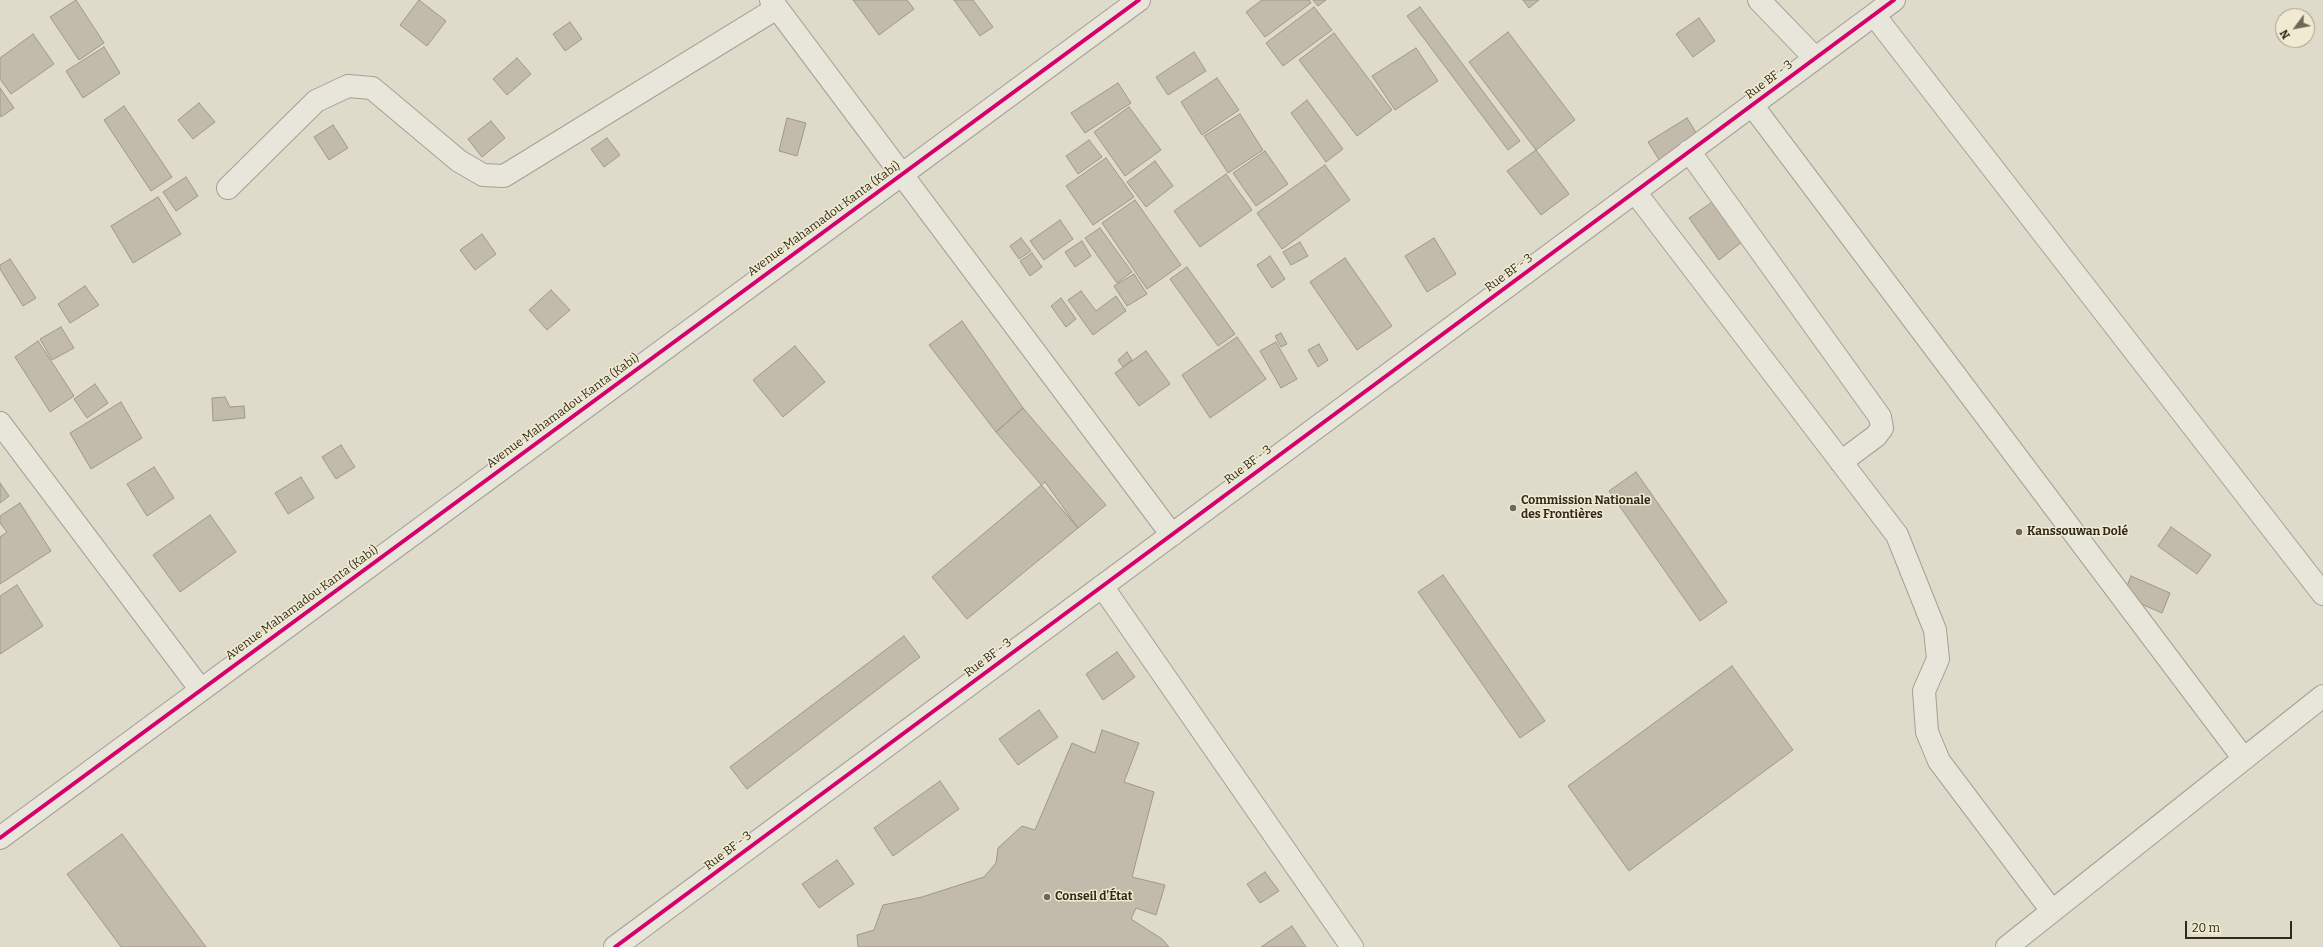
<!DOCTYPE html>
<html>
<head>
<meta charset="utf-8">
<style>
  body { margin:0 }
  #map { position:relative; width:2323px; height:947px; overflow:hidden; background:#dfdbca; font-family:Bitter,serif }
  canvas { display:block }
  .north { position:absolute; left:2275px; top:8px; width:40px; height:40px; box-sizing:border-box; background:#f0ebd0; border:1px solid #a49d88; border-radius:50%; rotate:238deg; font-size:11px; font-weight:700; line-height:16px; text-align:center; color:#31291d }
  .north::after { content:''; display:block; margin:auto; width:14px; height:18px; background:#6e675a; clip-path:polygon(50% 0,100% 100%,50% 72%,0 100%) }
  .scale { position:absolute; left:2185px; top:921px; width:107px; height:18px; box-sizing:border-box; border:2px solid #31291d; border-top:0; padding-left:5px; font-size:12px; line-height:14px; white-space:nowrap; color:#31291d; -webkit-text-stroke:3px #f0ebd0; paint-order:stroke }
</style>
</head>
<body>
<div id="map">
<canvas width="2323" height="947"></canvas>
<div class="north">N</div>
<div class="scale">20 m</div>
</div>
<script>
const ctx = document.querySelector('canvas').getContext('2d');
ctx.lineJoin = 'round';
function paint(path, color) { ctx.fillStyle = color; ctx.fill(path, 'evenodd'); }
const toPath = rows => new Path2D(rows.map(r => 'M' + r).join(''));
function stroke(path, color, width, dash) { ctx.strokeStyle = color; ctx.lineWidth = width; ctx.lineCap = dash ? 'butt' : 'round'; ctx.setLineDash(dash || []); ctx.stroke(path); }
function drawText(font, color, halo, rows, align = 'center') {
  ctx.font = font + ' Bitter,serif'; ctx.lineWidth = 3; ctx.setLineDash([]); ctx.textBaseline = 'middle'; ctx.strokeStyle = halo; ctx.fillStyle = color; for (const [text, x, y, turn = 0] of rows) {
    ctx.save(); ctx.translate(x, y); ctx.rotate((+turn || 0) * Math.PI / 180); ctx.textAlign = isNaN(turn) ? turn : align; if (halo) ctx.strokeText(text, 0, 0); ctx.fillText(text, 0, 0); ctx.restore();
  }
}
const building = toPath([
  [76,0,104,43,79,60,50,17,76,0],
  [419,0,446,21,427,46,400,25,419,0],
  [853,0,907,0,914,9,879,35,853,0],
  [954,0,973,0,993,27,980,36,954,0],
  [1262,0,1309,0,1311,3,1265,37,1246,12,1262,0],
  [1313,0,1326,0,1318,6,1313,0],
  [1523,0,1539,0,1529,8,1523,0],
  [1314,7,1332,30,1283,66,1266,43,1314,7],
  [1420,7,1520,141,1508,150,1407,16,1420,7],
  [1699,18,1715,41,1693,57,1676,34,1699,18],
  [570,22,582,39,565,51,553,34,570,22],
  [1508,32,1575,120,1536,150,1469,62,1508,32],
  [1334,33,1392,110,1357,136,1299,60,1334,33],
  [33,34,54,64,11,94,0,79,0,58,33,34],
  [104,47,120,73,83,98,66,71,104,47],
  [1416,48,1438,81,1395,110,1372,76,1416,48],
  [1194,52,1206,71,1168,95,1156,77,1194,52],
  [517,58,531,74,507,95,493,79,517,58],
  [1217,78,1239,110,1202,135,1181,102,1217,78],
  [1118,83,1131,103,1085,133,1071,113,1118,83],
  [0,88,14,108,1,117,0,115,0,88],
  [1307,100,1343,149,1326,162,1291,113,1307,100],
  [199,103,215,122,193,139,178,120,199,103],
  [124,106,172,177,151,191,104,120,124,106],
  [1129,107,1161,150,1125,176,1094,132,1129,107],
  [1240,114,1263,150,1228,173,1204,136,1240,114],
  [787,118,806,123,797,156,779,151,787,118],
  [1687,118,1700,139,1661,163,1648,142,1687,118],
  [491,121,505,138,482,157,468,139,491,121],
  [333,125,348,148,329,160,314,137,333,125],
  [607,138,620,155,604,167,591,149,607,138],
  [1089,140,1102,157,1078,174,1066,156,1089,140],
  [1536,150,1569,194,1541,215,1507,171,1536,150],
  [1265,151,1288,184,1256,206,1233,173,1265,151],
  [1106,158,1134,197,1093,225,1066,186,1106,158],
  [1155,161,1173,186,1146,207,1127,182,1155,161],
  [1325,165,1350,200,1282,249,1257,213,1325,165],
  [1226,174,1252,210,1200,247,1174,211,1226,174],
  [186,177,198,196,176,211,163,192,186,177],
  [1721,196,1747,238,1719,260,1689,218,1721,196],
  [158,197,181,234,133,263,111,226,158,197],
  [1135,200,1181,265,1147,289,1102,223,1135,200],
  [1060,220,1073,239,1044,260,1030,241,1060,220],
  [1100,228,1132,272,1117,283,1085,238,1100,228],
  [482,234,496,254,475,270,460,250,482,234],
  [1021,238,1031,251,1019,259,1010,246,1021,238],
  [1434,238,1456,274,1427,292,1405,256,1434,238],
  [1082,241,1091,256,1075,267,1065,252,1082,241],
  [1300,242,1308,256,1291,265,1283,252,1300,242],
  [1032,253,1042,267,1030,276,1020,261,1032,253],
  [1270,256,1285,279,1272,288,1257,265,1270,256],
  [1345,258,1392,326,1357,350,1310,282,1345,258],
  [10,259,36,298,23,306,0,269,0,265,10,259],
  [1187,267,1235,334,1218,346,1170,279,1187,267],
  [1134,274,1147,294,1127,306,1114,286,1134,274],
  [85,286,99,305,70,323,58,304,85,286],
  [551,290,570,310,547,330,529,310,551,290],
  [1081,291,1096,311,1116,296,1126,311,1093,335,1068,300,1081,291],
  [1061,298,1076,319,1066,327,1051,306,1061,298],
  [962,321,1023,408,996,432,929,345,962,321],
  [61,327,74,348,52,360,40,339,61,327],
  [1281,333,1287,344,1281,347,1275,336,1281,333],
  [1237,337,1266,379,1210,418,1182,375,1237,337],
  [38,341,74,396,50,412,15,357,38,341],
  [1276,342,1297,379,1281,388,1260,351,1276,342],
  [1319,344,1328,360,1318,367,1308,350,1319,344],
  [795,346,825,382,783,417,753,380,795,346],
  [1146,351,1170,384,1139,406,1115,373,1146,351],
  [1127,352,1132,360,1123,367,1118,360,1127,352],
  [95,384,108,403,87,418,74,399,95,384],
  [225,397,230,407,244,406,245,418,213,421,212,398,225,397],
  [121,402,142,438,91,469,70,433,121,402],
  [1023,408,1106,505,1078,528,996,432,1023,408],
  [341,445,355,467,336,479,322,457,341,445],
  [154,467,174,498,147,516,127,484,154,467],
  [1636,472,1727,602,1700,621,1609,491,1636,472],
  [301,477,314,498,288,514,275,493,301,477],
  [1045,482,1078,528,967,619,932,577,1045,482],
  [0,483,9,496,0,503,0,483],
  [20,503,51,551,0,584,0,537,7,532,0,523,0,516,20,503],
  [210,515,236,552,180,592,153,555,210,515],
  [2171,527,2211,555,2197,574,2158,546,2171,527],
  [1443,575,1545,721,1520,738,1418,592,1443,575],
  [2131,576,2170,593,2162,613,2123,596,2131,576],
  [17,585,43,626,0,654,0,596,17,585],
  [904,636,920,657,747,789,730,767,904,636],
  [1117,652,1135,677,1103,700,1086,674,1117,652],
  [1732,666,1793,750,1629,871,1568,786,1732,666],
  [1039,710,1058,737,1018,765,999,739,1039,710],
  [1102,730,1139,743,1124,782,1154,792,1132,877,1165,885,1156,915,1136,908,1131,919,1162,939,1169,947,858,947,857,935,874,930,883,905,922,897,984,877,996,863,998,848,1022,826,1035,830,1072,743,1095,753,1102,730],
  [940,781,959,809,893,856,874,828,940,781],
  [122,834,206,947,121,947,67,874,122,834],
  [837,860,854,884,819,908,802,884,837,860],
  [1265,872,1279,891,1260,903,1247,884,1265,872],
  [1292,926,1306,947,1261,947,1292,926]
]);
paint(building, '#c2bbab');
stroke(building, '#9f978a', 1);
const minor = toPath([
  [771,0,1172,535],
  [1759,0,1815,58],
  [1874,15,2323,594],
  [1752,105,2244,759],
  [1689,151,1880,417,1882,428,1876,436,1841,462],
  [228,188,316,101,348,86,372,88,459,161,483,175,504,176,777,8],
  [1635,192,1897,535,1935,630,1938,659,1924,691,1927,732,1939,761,2052,911],
  [0,423,201,690],
  [1102,586,1352,947],
  [0,838,1139,0],
  [615,947,1894,0],
  [2007,947,2323,696]
]);
stroke(minor, '#a4a094', 24);
stroke(minor, '#e8e5db', 22);
stroke(toPath([
  [0,838,1139,0],
  [615,947,1894,0]
]), '#d6006c', 4);
for (const [x, y, r, color] of [
  [1513,508,4,"#6e675a"],
  [2019,532,4,"#6e675a"],
  [1047,897,4,"#6e675a"]
]) { const dot = new Path2D(); dot.arc(x, y, r, 0, 2 * Math.PI); ctx.fillStyle = color; ctx.fill(dot); stroke(dot, '#f0ebd0', 1.5); }
drawText('12px', '#31291d', '#f0ebd0', [
  ["Rue BF - 3",1769,80,-37],
  ["Avenue Mahamadou Kanta (Kabi)",824,219,-36],
  ["Rue BF - 3",1509,273,-36],
  ["Avenue Mahamadou Kanta (Kabi)",563,411,-36],
  ["Rue BF - 3",1248,465,-37],
  ["Avenue Mahamadou Kanta (Kabi)",302,603,-36],
  ["Rue BF - 3",988,658,-37],
  ["Rue BF - 3",728,851,-37]
]);
drawText('bold 12px', '#31291d', '#f0ebd0', [
  ["Commission Nationale",1521,501],
  ["des Frontières",1521,515],
  ["Kanssouwan Dolé",2027,532],
  ["Conseil d'État",1055,897]
], 'left');
</script>
</body>
</html>
